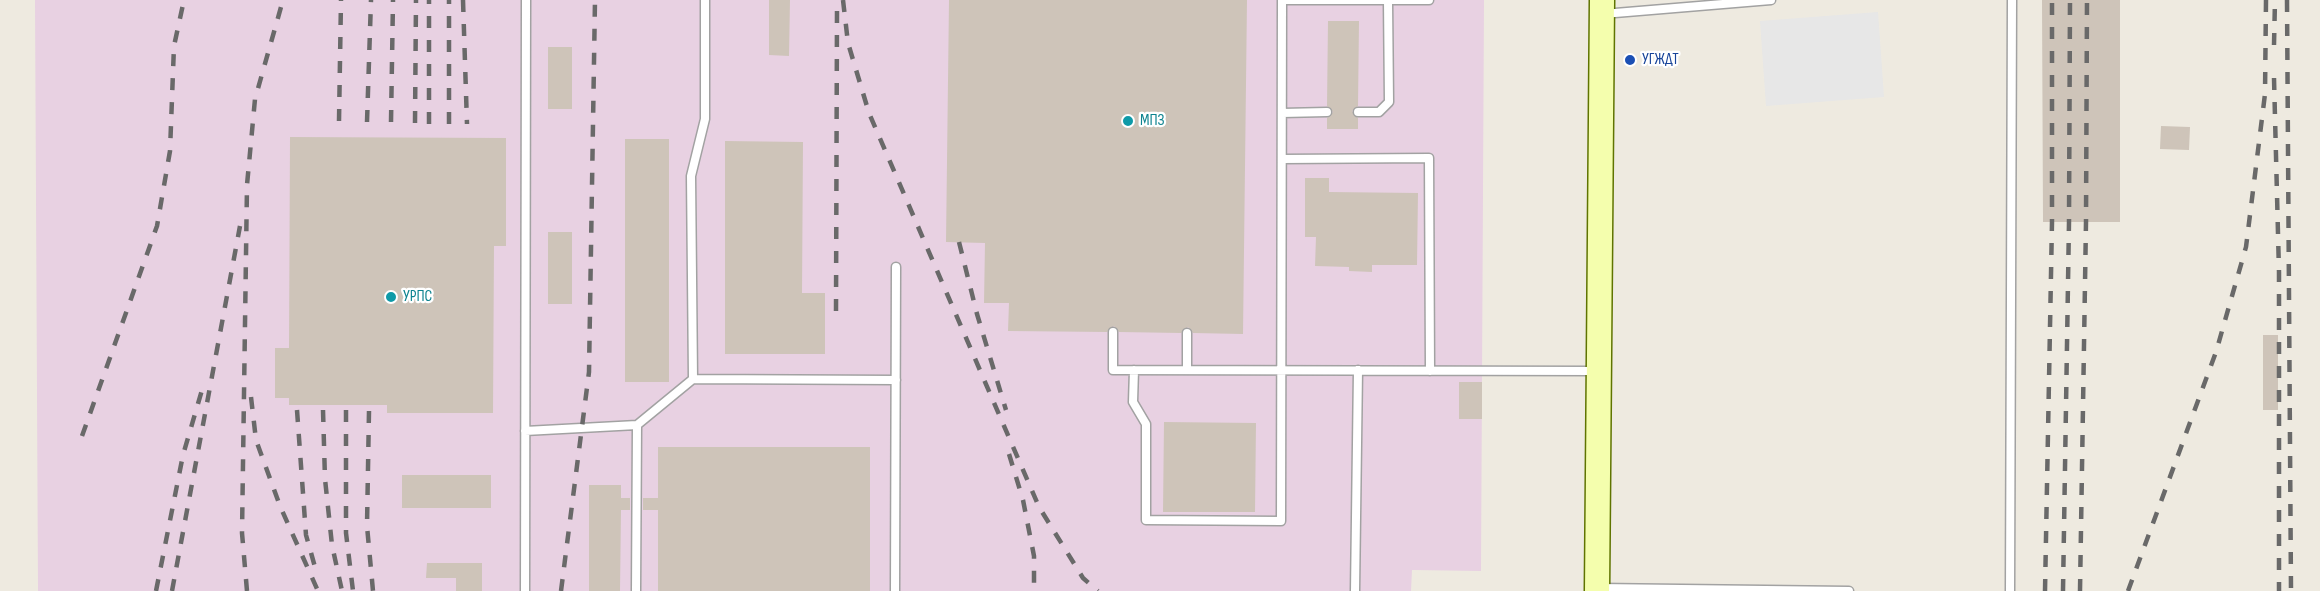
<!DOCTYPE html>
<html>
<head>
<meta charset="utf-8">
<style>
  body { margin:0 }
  canvas { display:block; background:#eeeae0 }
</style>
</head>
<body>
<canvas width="2320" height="591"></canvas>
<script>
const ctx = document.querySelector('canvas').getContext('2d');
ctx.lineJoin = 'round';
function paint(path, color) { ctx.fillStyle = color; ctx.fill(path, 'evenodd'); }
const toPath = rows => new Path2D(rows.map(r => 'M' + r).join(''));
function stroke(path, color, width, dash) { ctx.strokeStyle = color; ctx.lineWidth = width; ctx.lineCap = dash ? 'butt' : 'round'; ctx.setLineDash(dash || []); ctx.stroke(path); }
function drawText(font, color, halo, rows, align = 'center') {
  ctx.font = font + ' "Sofia Sans Condensed",sans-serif'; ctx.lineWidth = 4.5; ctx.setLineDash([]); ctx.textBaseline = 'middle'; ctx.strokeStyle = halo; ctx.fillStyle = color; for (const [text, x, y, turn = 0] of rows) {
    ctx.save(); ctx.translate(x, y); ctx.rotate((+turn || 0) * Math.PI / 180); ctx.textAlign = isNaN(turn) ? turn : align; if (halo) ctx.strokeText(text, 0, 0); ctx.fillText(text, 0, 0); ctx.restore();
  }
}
paint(toPath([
  [35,0,1484,0,1481,571,1412,570,1411,591,38,591]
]), '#e8d1e2');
paint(toPath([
  [1878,12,1884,97,1766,106,1760,21]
]), '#e7e7e7');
paint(toPath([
  [769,0,790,0,789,56,769,55],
  [949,0,1247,0,1243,334,1193,333,1188,327,1181,333,1119,332,1114,326,1107,332,1008,331,1009,303,984,303,985,243,946,242],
  [2042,0,2120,0,2120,222,2043,222],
  [1328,21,1359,21,1358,106,1352,111,1358,118,1358,129,1327,129,1327,118,1333,112,1327,106],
  [548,47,572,47,572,109,548,109],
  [2161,126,2190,127,2189,150,2160,149],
  [290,137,506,138,506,246,494,246,493,413,387,413,387,405,289,405,289,398,275,398,275,348,289,348],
  [625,139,669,139,669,382,625,382],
  [725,141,803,142,802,293,825,293,825,354,725,354],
  [1305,178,1329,178,1329,192,1418,193,1417,265,1372,265,1372,272,1349,271,1349,267,1315,266,1316,237,1305,237],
  [548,232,572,232,572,304,548,304],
  [2263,335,2278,335,2278,410,2263,410],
  [1459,382,1482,382,1482,419,1459,419],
  [1164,422,1256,423,1255,512,1163,512],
  [658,447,870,447,870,591,658,591,658,510,643,510,643,498,658,498],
  [402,475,491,475,491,508,402,508],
  [589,485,621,485,621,498,630,498,630,510,621,510,620,591,589,591],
  [427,563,482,563,482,591,456,591,456,578,426,578]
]), '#cec4b9');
const lane = toPath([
  [1282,0,1429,0],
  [1603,14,1771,0],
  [1358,112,1379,112,1389,102,1388,1],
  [1282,113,1327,112],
  [1282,159,1429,158,1430,371],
  [1113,332,1113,370,1598,371],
  [1187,333,1187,370],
  [1134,370,1133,402,1146,424,1146,520,1281,521,1282,0],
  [693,379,691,176,705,119,705,0],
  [525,431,637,425],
  [1598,588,1849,591],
  [525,591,526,0],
  [636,591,637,425,693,379,896,380],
  [895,591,896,267],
  [1355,591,1358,370],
  [2010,591,2012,0]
]);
const secondary = toPath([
  [1597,591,1602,0]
]);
stroke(lane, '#a2a2a2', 11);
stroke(secondary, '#5f7400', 27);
stroke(lane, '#fff', 8);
stroke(secondary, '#f4fead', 24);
stroke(toPath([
  [463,0,467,124],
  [843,0,848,43,869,113,1039,507,1083,578,1098,591],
  [2287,0,2291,591],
  [2274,45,2275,0],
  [2274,78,2279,272,2279,591],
  [339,121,341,0],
  [367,122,371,0],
  [391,122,393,0],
  [415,123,416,0],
  [429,124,429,0],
  [449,124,449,0],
  [959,242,977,314,1006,410],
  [836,311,837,9],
  [251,397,256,440,280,506,318,591],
  [297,410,306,535,315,567],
  [323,410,325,479,332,545,342,591],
  [346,410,346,533,353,591],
  [369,411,367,526,373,591],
  [82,436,157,226,170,151,174,46,184,0],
  [1009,454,1023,500,1034,556,1034,591],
  [156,591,183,455,204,383],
  [172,591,240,226],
  [247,591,242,533,247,185,255,99,283,0],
  [561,591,589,372,595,0],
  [2045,591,2052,222,2052,0],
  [2063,591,2069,222,2070,0],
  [2080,591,2086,222,2087,0],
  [2128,591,2216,352,2246,247,2265,94,2266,0]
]), '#696969', 4.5, [12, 12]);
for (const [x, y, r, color] of [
  [1630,60,6,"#1a4fb4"],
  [1128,121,6,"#0f9aa8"],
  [391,297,6,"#0f9aa8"]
]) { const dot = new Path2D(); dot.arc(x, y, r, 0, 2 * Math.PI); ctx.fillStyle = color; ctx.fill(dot); stroke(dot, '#fff', 2); }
drawText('16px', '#164399', '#fff', [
  ["УГЖДТ",1642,60]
], 'left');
drawText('16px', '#0d838f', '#fff', [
  ["МПЗ",1140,121],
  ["УРПС",403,297]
], 'left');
</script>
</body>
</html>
